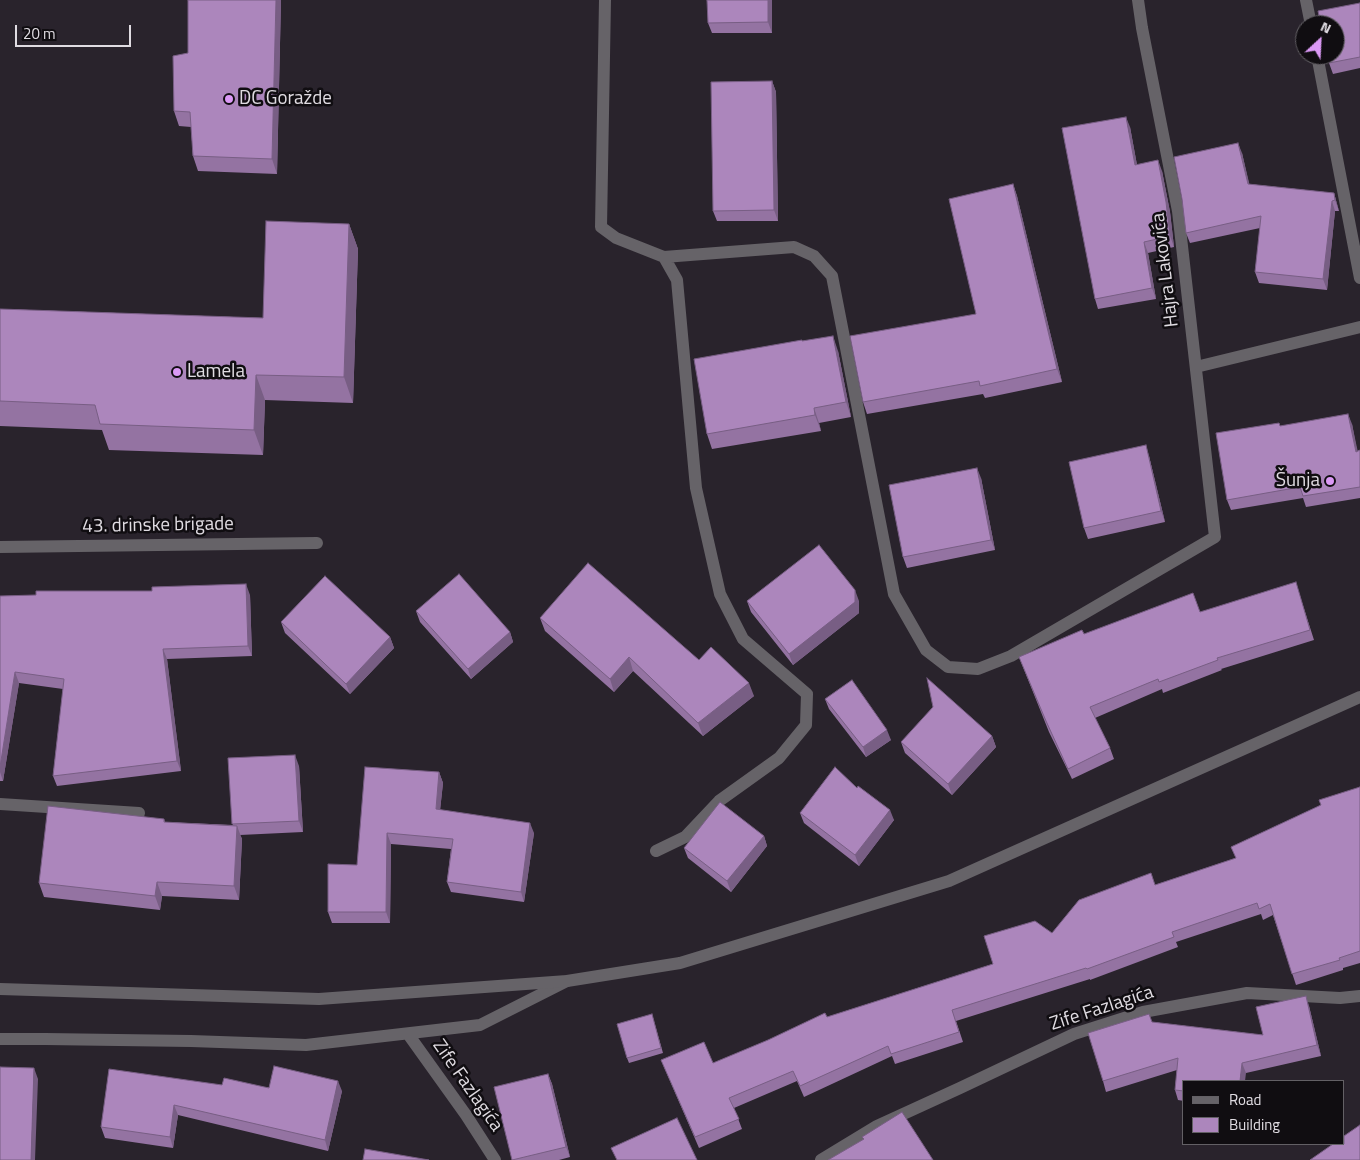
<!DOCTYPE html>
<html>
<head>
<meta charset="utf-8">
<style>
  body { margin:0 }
  #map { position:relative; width:1360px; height:1160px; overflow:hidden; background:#29232c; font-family:"Titillium Web",sans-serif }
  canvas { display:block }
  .legend { position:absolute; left:1182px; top:1080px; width:162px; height:65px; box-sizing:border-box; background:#100d11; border:1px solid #636065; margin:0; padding:6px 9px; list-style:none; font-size:15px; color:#e0dce2 }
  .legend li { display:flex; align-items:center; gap:10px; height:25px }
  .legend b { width:25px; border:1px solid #636065 }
  .north { position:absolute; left:1295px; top:15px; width:50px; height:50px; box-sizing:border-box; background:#100d11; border:1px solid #636065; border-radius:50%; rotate:25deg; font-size:14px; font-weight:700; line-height:20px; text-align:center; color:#e0dce2 }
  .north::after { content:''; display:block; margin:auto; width:18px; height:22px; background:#db99f5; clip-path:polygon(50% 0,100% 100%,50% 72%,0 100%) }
  .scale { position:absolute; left:15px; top:25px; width:116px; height:22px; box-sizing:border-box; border:2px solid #e0dce2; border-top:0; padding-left:6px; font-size:15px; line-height:18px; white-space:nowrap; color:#e0dce2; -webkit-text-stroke:4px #100d11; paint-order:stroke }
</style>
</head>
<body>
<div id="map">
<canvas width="1360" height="1160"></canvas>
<ul class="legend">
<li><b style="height:6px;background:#666368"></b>Road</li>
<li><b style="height:14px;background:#ac86bc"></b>Building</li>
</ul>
<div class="north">N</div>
<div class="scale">20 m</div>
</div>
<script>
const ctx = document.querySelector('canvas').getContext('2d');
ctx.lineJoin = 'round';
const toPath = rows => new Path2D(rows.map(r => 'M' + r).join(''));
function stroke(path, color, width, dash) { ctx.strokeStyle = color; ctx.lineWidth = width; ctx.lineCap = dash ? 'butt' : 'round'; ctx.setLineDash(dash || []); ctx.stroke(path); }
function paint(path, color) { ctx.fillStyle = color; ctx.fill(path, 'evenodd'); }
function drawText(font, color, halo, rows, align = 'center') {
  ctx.font = font + ' "Titillium Web",sans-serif'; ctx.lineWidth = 5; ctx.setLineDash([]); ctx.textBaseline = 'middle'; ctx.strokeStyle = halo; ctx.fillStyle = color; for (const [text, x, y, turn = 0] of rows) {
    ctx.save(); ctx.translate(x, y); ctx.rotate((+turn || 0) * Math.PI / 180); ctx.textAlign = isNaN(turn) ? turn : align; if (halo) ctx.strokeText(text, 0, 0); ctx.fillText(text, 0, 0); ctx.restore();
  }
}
stroke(toPath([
  [605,0,601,227,616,238,664,257,677,280,696,488,720,594,743,639,807,694,806,725,779,758,719,801,685,837,656,851],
  [1306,0,1311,25],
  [1317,55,1360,278],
  [664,257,794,247,814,256,832,276,894,594,926,650,948,667,978,669,1011,656,1215,537,1178,211,1142,28,1138,0],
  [1196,367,1360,327],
  [0,547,317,543],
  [0,804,139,813],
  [408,1034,466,1115,495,1160],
  [0,1039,45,1039,191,1041,306,1045,480,1025,567,981],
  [821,1160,877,1126,960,1088,1074,1034,1143,1012,1247,993,1340,998,1360,996]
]), '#666368', 12);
stroke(toPath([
  [0,989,319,999,567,981,680,963,949,881,1360,697]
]), '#666368', 12);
paint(toPath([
  [188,0,281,0,277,174,198,171,193,156,191,127,179,126,174,111,188,53],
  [772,0,772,33,712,33,708,23],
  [1360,3,1360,68,1333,74,1329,63],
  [772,81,776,92,778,221,717,221,713,211],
  [1130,127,1137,165,1162,171,1170,212,1174,247,1148,253,1156,299,1098,309,1095,299],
  [1242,153,1249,184,1334,193,1337,204,1339,211,1335,211,1327,290,1259,283,1255,272,1260,228,1190,243,1186,233],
  [1013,184,1017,196,1062,382,985,398,983,394,867,414,863,402,976,314],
  [349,224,358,249,353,403,265,400,263,455,109,450,102,430,0,426,0,309,263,318],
  [802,341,838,351,851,417,819,423,821,431,712,449,707,434],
  [1279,423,1280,426,1352,424,1357,451,1360,450,1360,498,1306,507,1303,498,1231,510,1227,500],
  [1149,456,1165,522,1088,539,1084,528],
  [981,478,995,550,907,568,903,557],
  [1299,593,1314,640,1221,669,1222,670,1163,693,1162,689,1095,718,1110,748,1114,759,1072,779,1049,732,1019,657,1084,634,1200,612],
  [250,595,252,656,167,659,181,771,57,786,53,776,63,689,19,683,3,781,0,781,0,596],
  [747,601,859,601,859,613,793,665,751,612],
  [416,611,510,632,513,642,471,679,420,622],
  [540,618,699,660,754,696,703,736,633,671,614,692,545,631],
  [281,622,390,637,394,648,350,694,285,633],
  [825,699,891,740,866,757,829,709],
  [992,736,996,747,952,795,905,753,901,742],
  [228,758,299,766,303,832,240,835,242,839,239,900,162,896,160,910,44,897,39,883,164,819,165,822,233,825],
  [439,772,443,783,440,810,534,833,524,902,451,892,447,882,451,849,391,844,390,923,332,923,328,912,357,865],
  [1360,787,1360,963,1343,968,1343,970,1296,985,1273,915,1263,920,1261,914,1176,942,1178,947,1090,980,1090,979,956,1021,963,1042,895,1064,892,1056,804,1097,797,1081,734,1108,742,1129,699,1148,661,1060,713,1063,827,1017,993,964,1052,933,1155,885,1236,858,1231,847],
  [857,788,894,820,859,866,804,823,800,813],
  [764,836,767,846,731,892,688,858,684,848],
  [1309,1006,1321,1056,1246,1073,1184,1081,1184,1101,1178,1100,1175,1090,1177,1070,1106,1092,1103,1081,1152,1022,1263,1035],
  [652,1014,663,1053,629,1063,627,1058],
  [548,1074,552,1084,570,1157,559,1160,512,1160],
  [222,1085,342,1091,328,1151,178,1115,173,1148,105,1138,101,1127]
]), '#9473a2');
paint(toPath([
  [276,0,281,0,277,174,272,159],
  [768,0,772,0,772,33,768,22],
  [772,81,776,92,778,221,774,210],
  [1126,117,1130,127,1139,176,1135,165],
  [1238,143,1242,153,1252,195,1248,184],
  [1158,160,1162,171,1170,212,1174,247,1170,236],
  [1013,184,1017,196,1062,382,1057,369],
  [1334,193,1337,204,1339,211,1335,200],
  [1332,201,1335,211,1327,290,1323,279],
  [349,224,358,249,353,403,344,377],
  [1144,242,1148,253,1156,299,1152,288],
  [833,336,838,351,851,417,846,402],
  [256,375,265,400,263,455,254,430],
  [814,408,819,423,821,431,815,415],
  [1348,414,1352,424,1360,462,1356,452],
  [1146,445,1149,456,1165,522,1161,511],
  [977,468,981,478,995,550,991,540],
  [246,584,250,595,252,656,248,646],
  [855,590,859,601,859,613,793,665,789,654],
  [510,632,513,642,471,679,468,669],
  [390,637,394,648,350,694,346,684],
  [163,649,167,659,181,771,177,761],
  [629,657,633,671,614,692,610,679],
  [15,672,19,683,3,781,0,772,0,767],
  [749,683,754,696,703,736,698,723],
  [887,730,891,740,866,757,863,747],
  [992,736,996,747,952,795,948,784],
  [295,755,299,766,303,832,299,821],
  [439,772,443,783,439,820,436,809],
  [890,810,894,820,859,866,855,855],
  [530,823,534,833,524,902,521,892],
  [237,826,242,839,239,900,234,886],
  [387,833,391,844,390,923,386,912],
  [764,836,767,846,731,892,727,881],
  [157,882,162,896,160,910,155,896],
  [1306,996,1309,1006,1321,1056,1317,1045],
  [1242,1063,1246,1073,1245,1081,1240,1081],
  [34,1068,38,1079,35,1160,31,1160],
  [548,1074,552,1084,570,1157,566,1147],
  [338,1081,342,1091,328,1151,325,1140],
  [174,1105,178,1115,173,1148,170,1137]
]), '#785e84');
const building = toPath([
  [188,0,276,0,272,159,193,156,190,112,174,111,173,56,188,53,188,0],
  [707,0,768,0,768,22,708,23,707,0],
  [1360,3,1360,57,1329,63,1327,55,1335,55,1335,25,1321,25,1318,11,1360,3],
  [772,81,774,210,713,211,711,82,772,81],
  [1126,117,1135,165,1158,160,1166,202,1170,236,1144,242,1152,288,1095,299,1062,128,1126,117],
  [1238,143,1248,184,1334,193,1335,200,1332,201,1323,279,1255,272,1261,216,1186,233,1182,199,1174,157,1238,143],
  [1013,184,1057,369,980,386,979,381,863,402,850,336,976,314,949,199,1013,184],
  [266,221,349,224,344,377,256,375,254,430,100,424,95,405,0,401,0,309,263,318,266,221],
  [833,336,846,402,814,408,815,415,707,434,694,359,802,340,802,341,833,336],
  [1348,414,1356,452,1360,450,1360,487,1303,496,1300,487,1227,500,1216,433,1279,423,1280,426,1348,414],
  [1146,445,1161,511,1084,528,1069,462,1146,445],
  [977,468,991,540,903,557,889,485,977,468],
  [819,545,855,590,855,602,789,654,747,601,819,545],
  [588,563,699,660,711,647,749,683,698,723,629,657,610,679,540,618,588,563],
  [459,574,510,632,468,669,416,611,459,574],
  [325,576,390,637,346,684,281,622,325,576],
  [1296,582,1310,630,1217,658,1218,660,1159,682,1158,679,1090,707,1110,748,1068,769,1046,721,1019,657,1082,630,1084,634,1193,593,1200,612,1296,582],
  [246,584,248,646,163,649,177,761,53,776,64,679,15,672,0,767,0,596,36,595,36,591,152,591,152,587,246,584],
  [927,678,992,736,948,784,901,742,933,707,927,678],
  [852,680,887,730,863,747,825,699,852,680],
  [295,755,299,821,232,824,228,758,295,755],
  [365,767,439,772,436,809,530,823,521,892,447,882,453,839,387,833,386,912,328,912,328,864,357,865,365,767],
  [835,767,857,788,858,786,890,810,855,855,800,813,835,767],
  [1360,787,1360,951,1339,958,1340,960,1292,974,1270,904,1259,909,1257,903,1172,932,1174,937,1087,969,1086,968,952,1010,959,1032,891,1054,888,1046,800,1086,793,1071,729,1098,739,1119,695,1137,661,1060,704,1042,713,1063,768,1040,825,1013,827,1017,993,964,984,936,1035,921,1052,933,1079,900,1151,873,1155,885,1236,858,1231,847,1321,805,1319,800,1360,787],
  [720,802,764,836,727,881,684,848,720,802],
  [48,806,164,819,164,822,237,826,234,886,157,882,155,896,39,883,48,806],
  [1306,996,1317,1045,1242,1063,1240,1081,1184,1081,1184,1091,1175,1090,1178,1058,1103,1081,1088,1033,1149,1014,1152,1022,1263,1035,1256,1007,1306,996],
  [652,1014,661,1048,627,1058,617,1024,652,1014],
  [274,1066,338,1081,325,1140,174,1105,170,1137,101,1127,109,1069,222,1085,224,1078,269,1088,274,1066],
  [0,1067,34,1068,31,1160,0,1160,0,1067],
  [548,1074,566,1147,512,1160,494,1087,548,1074],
  [902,1112,933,1160,828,1160,864,1139,862,1137,902,1112],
  [677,1118,697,1160,617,1160,611,1148,677,1118],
  [1360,1125,1360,1160,1310,1160,1333,1144,1344,1144,1344,1136,1360,1125],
  [365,1149,429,1160,363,1160,365,1149]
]);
paint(building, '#ac86bc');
stroke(building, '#785e84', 1);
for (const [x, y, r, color] of [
  [229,99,5,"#db99f5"],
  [177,372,5,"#db99f5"],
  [1330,481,5,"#db99f5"]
]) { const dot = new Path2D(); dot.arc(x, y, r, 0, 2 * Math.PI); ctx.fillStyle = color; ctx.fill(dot); stroke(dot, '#100d11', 2); }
drawText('19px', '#e0dce2', '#100d11', [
  ["DC Goražde",239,99],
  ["Lamela",187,372],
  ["Šunja",1320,481,"right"]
], 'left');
drawText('19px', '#e0dce2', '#100d11', [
  ["Hajra Lakovića",1166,270,-97],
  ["43. drinske brigade",158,526,-1],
  ["Zife Fazlagića",1102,1009,-18],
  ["Zife Fazlagića",467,1086,55]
]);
</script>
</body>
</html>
